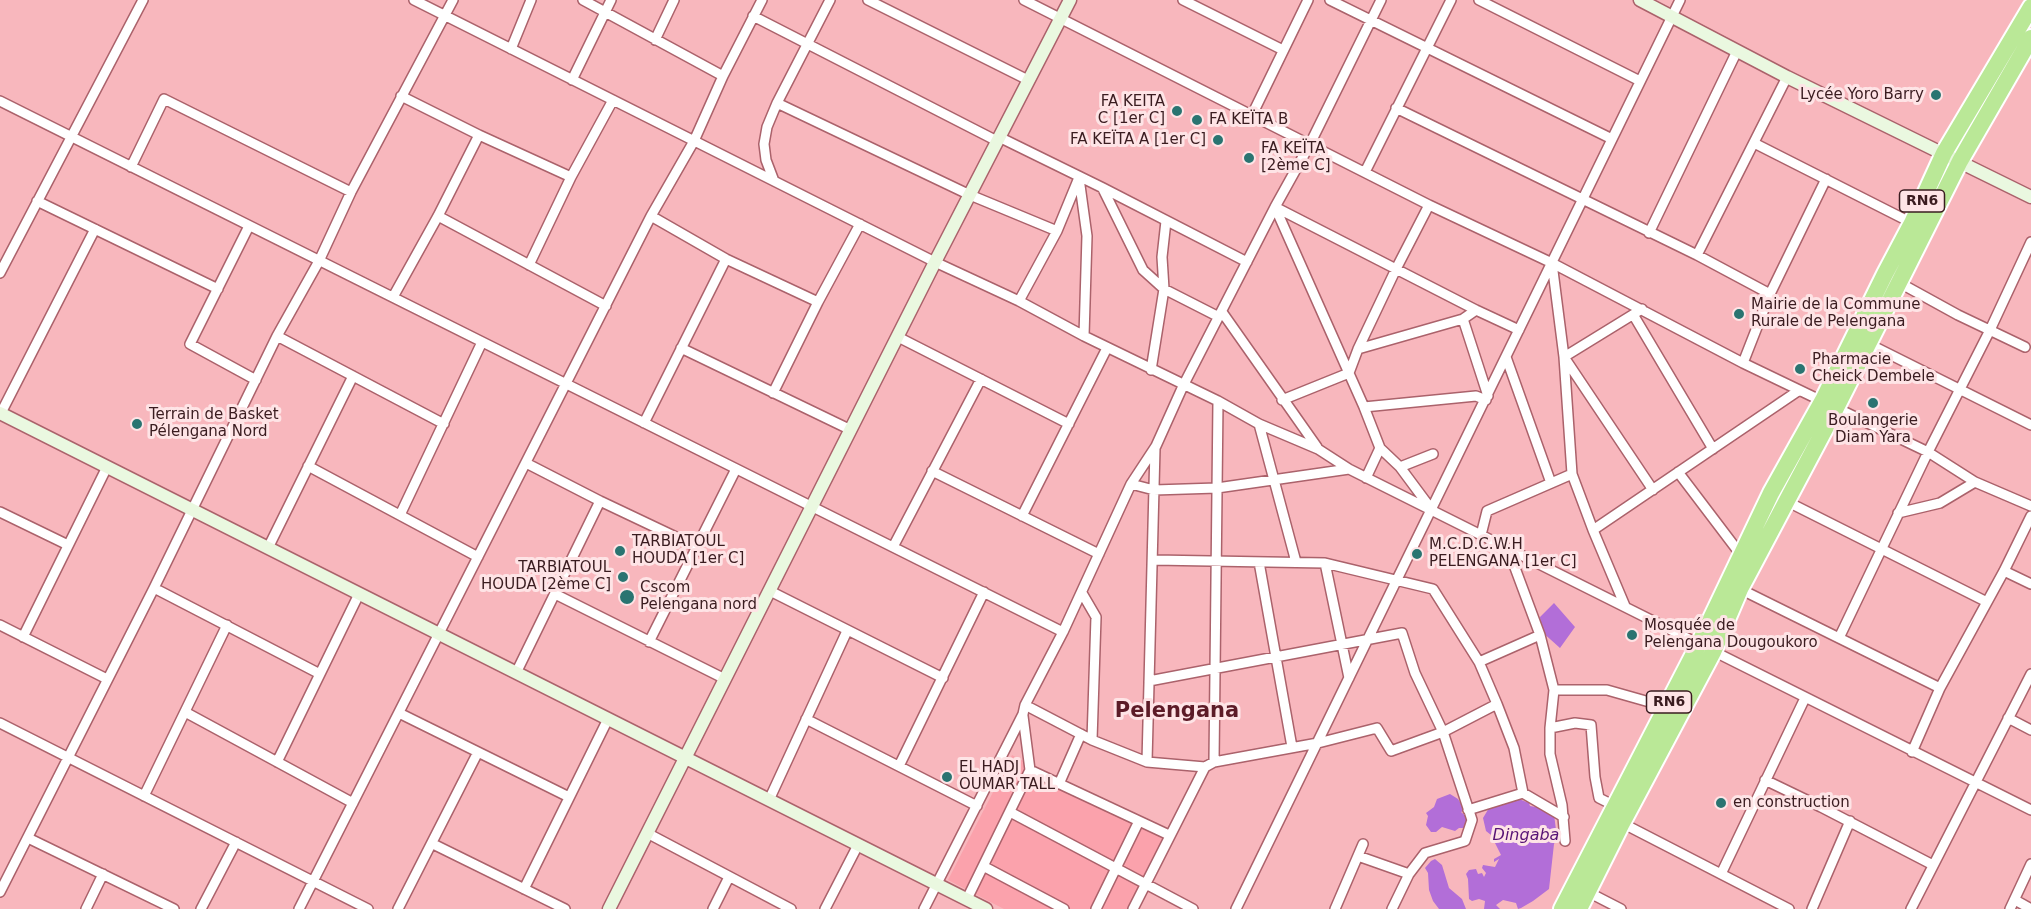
<!DOCTYPE html>
<html>
<head>
<meta charset="utf-8">
<style>
  body { margin:0 }
  canvas { display:block; background:#f8b7bd }
</style>
</head>
<body>
<canvas width="2031" height="909"></canvas>
<script>
const ctx = document.querySelector('canvas').getContext('2d');
ctx.lineJoin = 'round';
function paint(path, color) { ctx.fillStyle = color; ctx.fill(path, 'evenodd'); }
const toPath = rows => new Path2D(rows.map(r => 'M' + r).join(''));
function stroke(path, color, width, dash) { ctx.strokeStyle = color; ctx.lineWidth = width; ctx.lineCap = dash ? 'butt' : 'round'; ctx.setLineDash(dash || []); ctx.stroke(path); }
function drawText(font, color, halo, rows, align = 'center') {
  ctx.font = font + ' "DejaVu Sans",sans-serif'; ctx.lineWidth = 6; ctx.setLineDash([]); ctx.textBaseline = 'middle'; ctx.strokeStyle = halo; ctx.fillStyle = color; for (const [text, x, y, turn = 0] of rows) {
    ctx.save(); ctx.translate(x, y); ctx.rotate((+turn || 0) * Math.PI / 180); ctx.textAlign = isNaN(turn) ? turn : align; if (halo) ctx.strokeText(text, 0, 0); ctx.fillText(text, 0, 0); ctx.restore();
  }
}
paint(toPath([
  [1012,755,1166,836,1128,909,1004,909,948,880]
]), '#fba2ac');
paint(toPath([
  [1554,603,1575,627,1560,648,1541,631,1540,617],
  [1450,794,1458,799,1465,810,1461,812,1467,817,1467,825,1465,828,1459,828,1455,831,1442,827,1436,832,1431,832,1426,825,1428,816,1426,813,1434,807,1437,799],
  [1519,799,1529,803,1530,806,1547,809,1554,814,1557,838,1554,844,1549,889,1533,901,1521,908,1518,909,1516,903,1503,900,1496,905,1500,909,1484,909,1485,901,1479,899,1472,901,1469,899,1468,879,1466,874,1469,870,1476,869,1478,874,1482,873,1484,877,1486,873,1482,868,1483,865,1495,867,1499,859,1494,862,1494,859,1501,855,1491,835,1486,831,1483,818,1489,808],
  [1435,859,1442,865,1449,888,1462,899,1466,909,1439,909,1433,901,1429,890,1428,873,1425,868,1431,861]
]), '#b26ed8');
const street = toPath([
  [414,0,935,262,1019,301,1084,336,1218,401,1259,424,1318,449,1349,469,2031,810],
  [583,0,723,76],
  [868,0,1028,80],
  [1024,0,1429,205,1552,263,1743,363,1928,452,1975,482,2031,506],
  [1183,0,1283,50],
  [1330,0,1612,139],
  [1479,0,1640,81],
  [753,16,997,141],
  [655,40,674,0],
  [511,49,531,0],
  [572,80,611,0],
  [401,96,479,135,571,177],
  [0,101,1063,632],
  [777,103,970,195,1057,231],
  [1396,108,1697,255,1770,294],
  [1252,115,1308,0],
  [999,137,1103,188,1247,262],
  [1754,143,1912,223],
  [131,167,164,99,351,192],
  [1365,172,1451,0],
  [1079,178,1087,236,1084,336],
  [774,181,766,160,764,144,767,127,777,103,830,0],
  [1103,189,1143,270,1164,289,1219,317],
  [37,201,218,289],
  [1275,207,1364,407,1380,448,1400,467,1429,506],
  [1275,207,1476,310,1519,330],
  [438,216,606,306],
  [651,216,726,259,818,302],
  [249,226,190,344,256,380],
  [1649,233,1737,51],
  [1697,255,1787,77],
  [1552,263,1564,357,1572,474,1593,530,1625,606],
  [529,265,571,177,613,100],
  [0,273,143,0],
  [1898,282,1958,315,2025,347],
  [393,297,438,216,479,135],
  [1019,301,1057,231,1078,180],
  [1642,309,1564,357,1653,490],
  [1222,312,1317,447],
  [1634,316,1713,449],
  [1463,319,1488,396],
  [277,336,444,424],
  [898,337,1069,424],
  [1867,343,2031,425],
  [681,348,851,430],
  [1358,349,1463,319,1476,310],
  [1506,357,1551,483],
  [1743,363,1770,294,1826,179],
  [1151,370,1164,289,1162,257,1166,221],
  [773,393,818,302,860,224],
  [1282,400,1349,373,1358,349,1396,269,1429,205],
  [1364,407,1476,396,1486,400],
  [1,413,95,229],
  [644,423,726,259],
  [1259,424,1296,562],
  [526,463,600,501,697,547],
  [308,466,478,557],
  [1400,467,1433,454],
  [932,471,1099,554],
  [1678,472,1741,555],
  [1366,478,1380,448],
  [1131,484,1154,490,1217,488,1349,469],
  [1786,501,1987,602],
  [0,512,68,545],
  [1898,513,1940,503,1975,482],
  [400,515,482,342],
  [1022,516,1107,348],
  [1593,530,1798,391],
  [1481,535,1487,511,1572,474],
  [893,547,981,379],
  [268,548,353,376],
  [1508,549,1540,635,1554,690,1550,728,1550,754,1562,805,1565,841],
  [1154,560,1325,563,1433,589,1479,662,1497,704,1514,748,1523,793],
  [1259,562,1292,747],
  [1325,563,1349,678],
  [2004,571,2031,584],
  [154,588,320,674],
  [1740,589,1940,688],
  [770,591,943,678],
  [1082,593,1096,617,1092,740],
  [555,594,725,679],
  [0,625,107,679],
  [23,637,107,467],
  [1839,638,1928,452,1990,330,2031,242],
  [649,642,736,469],
  [1479,662,1540,635],
  [516,673,600,501],
  [1149,681,1402,633,1415,673,1443,732,1472,820,1465,841,1425,853,1409,874,1358,856],
  [1554,690,1607,690,1667,707],
  [1025,705,1092,740,1147,762,1205,767,1214,762,1318,743,1377,728,1391,751,1443,732,1497,704],
  [185,712,353,803],
  [399,713,569,797],
  [2008,718,2031,730],
  [806,719,977,806],
  [0,723,368,909],
  [1550,728,1575,723,1591,725,1595,777,1599,798,1615,806],
  [1912,752,1940,688,2004,571,2031,516],
  [277,762,359,594],
  [1147,762,1155,448],
  [1214,762,1218,401],
  [899,766,984,592],
  [1030,770,1169,835],
  [1765,780,1821,807,1933,865],
  [1059,784,1081,734],
  [144,796,227,625],
  [769,800,847,631],
  [1468,810,1523,793,1564,817],
  [1010,812,1193,909],
  [1622,823,1789,909],
  [647,833,791,909],
  [28,838,174,909],
  [433,844,565,909],
  [983,866,1064,909],
  [1721,874,1805,698],
  [524,889,608,719],
  [1586,891,1621,909],
  [0,892,154,588,277,336,319,261,351,192,453,0],
  [967,899,1030,770,1023,716],
  [2015,900,2031,909],
  [86,909,103,874],
  [201,909,236,842],
  [299,909,651,216,694,141,723,76,762,0],
  [398,909,478,752],
  [713,909,729,877],
  [825,909,858,845],
  [924,909,1023,714,1025,705,1063,632,1131,484,1156,446,1183,386,1275,207,1310,144,1381,0],
  [1096,909,1139,821],
  [1133,909,1205,767],
  [1236,909,1680,0],
  [1335,909,1363,844],
  [1392,909,1409,874],
  [1812,909,1850,821],
  [1911,909,2031,674],
  [2010,909,2031,864]
]);
const secondary = toPath([
  [1640,0,1787,77,2031,197],
  [0,413,986,909],
  [609,909,935,262,1070,0]
]);
const highway = toPath([
  [1562,909,1699,644,1771,493,1823,400,1885,274,1912,223,1944,153,2031,7],
  [1579,909,1622,823,1713,652,1740,589,1836,408,1960,161,2031,38]
]);
stroke(street, '#ab626b', 12);
stroke(secondary, '#ab626b', 15);
stroke(highway, '#fff', 20);
stroke(street, '#fff', 9);
stroke(secondary, '#eaf8e0', 12);
stroke(highway, '#bae897', 16);
for (const [x, y, r, color] of [
  [1936,95,6,"#2a7471"],
  [1177,111,6,"#2a7471"],
  [1197,120,6,"#2a7471"],
  [1218,140,6,"#2a7471"],
  [1249,158,6,"#2a7471"],
  [1739,314,6,"#2a7471"],
  [1800,369,6,"#2a7471"],
  [1873,403,6,"#2a7471"],
  [137,424,6,"#2a7471"],
  [620,551,6,"#2a7471"],
  [1417,554,6,"#2a7471"],
  [623,577,6,"#2a7471"],
  [627,597,8,"#2a7471"],
  [1632,635,6,"#2a7471"],
  [947,777,6,"#2a7471"],
  [1721,803,6,"#2a7471"]
]) { const dot = new Path2D(); dot.arc(x, y, r, 0, 2 * Math.PI); ctx.fillStyle = color; ctx.fill(dot); stroke(dot, '#fee4e6', 2); }
for (const [x, y, w] of [
  [1922,201,45],
  [1669,702,45]
]) { const box = new Path2D(); box.roundRect(x - w / 2, y - 11, w, 22, 4.5); ctx.fillStyle = '#fee4e6'; ctx.fill(box); stroke(box, '#3a1c20', 1.5); }
drawText('bold 14px', '#3a1c20', null, [
  ["RN6",1922,201],
  ["RN6",1669,702]
]);
drawText('15px', '#3a1c20', '#fee4e6', [
  ["Lycée Yoro Barry",1924,95,"right"],
  ["FA KEITA",1165,102,"right"],
  ["C [1er C]",1165,119,"right"],
  ["FA KEÏTA B",1209,120],
  ["FA KEÏTA A [1er C]",1206,140,"right"],
  ["FA KEÏTA",1261,149],
  ["[2ème C]",1261,166],
  ["Mairie de la Commune",1751,305],
  ["Rurale de Pelengana",1751,322],
  ["Pharmacie",1812,360],
  ["Cheick Dembele",1812,377],
  ["Terrain de Basket",149,415],
  ["Pélengana Nord",149,432],
  ["Boulangerie",1873,421,"center"],
  ["Diam Yara",1873,438,"center"],
  ["TARBIATOUL",632,542],
  ["HOUDA [1er C]",632,559],
  ["M.C.D.C.W.H",1429,545],
  ["PELENGANA [1er C]",1429,562],
  ["TARBIATOUL",611,568,"right"],
  ["HOUDA [2ème C]",611,585,"right"],
  ["Cscom",640,588],
  ["Pelengana nord",640,605],
  ["Mosquée de",1644,626],
  ["Pelengana Dougoukoro",1644,643],
  ["EL HADJ",959,768],
  ["OUMAR TALL",959,785],
  ["en construction",1733,803]
], 'left');
drawText('italic 16px', '#571375', '#fee4e6', [
  ["Dingaba",1526,836]
]);
drawText('bold 21px', '#5c1b27', '#fee4e6', [
  ["Pelengana",1177,712]
]);
</script>
</body>
</html>
